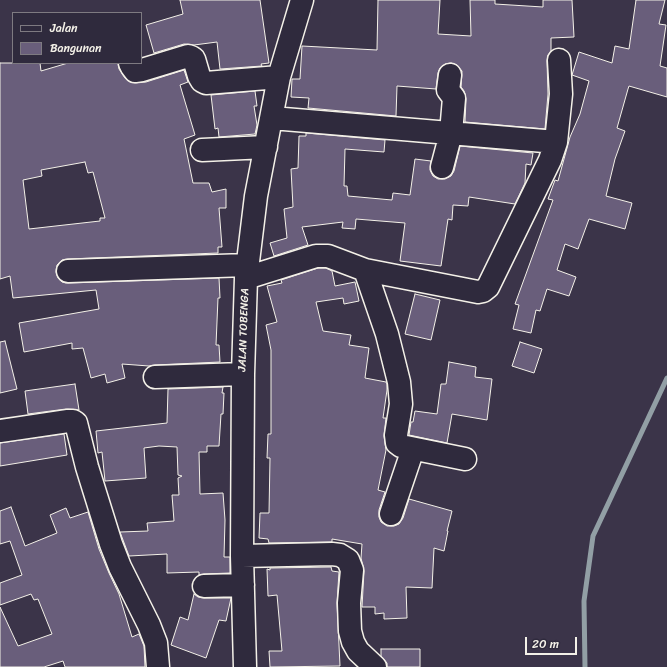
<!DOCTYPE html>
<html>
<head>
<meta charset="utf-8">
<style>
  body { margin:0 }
  #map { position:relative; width:667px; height:667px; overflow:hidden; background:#3b3449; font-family:Sriracha,sans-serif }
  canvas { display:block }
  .legend { position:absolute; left:12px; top:12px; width:130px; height:52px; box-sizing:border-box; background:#2f2a3d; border:1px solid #7e7a81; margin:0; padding:5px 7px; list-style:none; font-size:12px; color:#f4f1e8 }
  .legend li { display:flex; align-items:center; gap:8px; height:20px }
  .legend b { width:20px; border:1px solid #7e7a81 }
  .scale { position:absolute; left:525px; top:637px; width:52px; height:18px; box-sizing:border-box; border:2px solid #f4f1e8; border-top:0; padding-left:5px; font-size:12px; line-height:14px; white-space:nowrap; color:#f4f1e8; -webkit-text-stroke:3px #2f2a3d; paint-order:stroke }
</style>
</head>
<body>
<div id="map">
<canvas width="667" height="667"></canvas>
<ul class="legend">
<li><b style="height:5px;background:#2f2a3d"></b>Jalan</li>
<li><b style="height:11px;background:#695e7b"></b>Bangunan</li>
</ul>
<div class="scale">20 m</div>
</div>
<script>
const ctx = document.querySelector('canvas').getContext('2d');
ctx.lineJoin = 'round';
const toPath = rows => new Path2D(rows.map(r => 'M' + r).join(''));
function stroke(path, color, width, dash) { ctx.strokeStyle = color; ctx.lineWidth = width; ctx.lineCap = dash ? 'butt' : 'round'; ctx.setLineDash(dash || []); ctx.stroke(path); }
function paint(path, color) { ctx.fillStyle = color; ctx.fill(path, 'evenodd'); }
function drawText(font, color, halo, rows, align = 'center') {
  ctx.font = font + ' Sriracha,sans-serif'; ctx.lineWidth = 3; ctx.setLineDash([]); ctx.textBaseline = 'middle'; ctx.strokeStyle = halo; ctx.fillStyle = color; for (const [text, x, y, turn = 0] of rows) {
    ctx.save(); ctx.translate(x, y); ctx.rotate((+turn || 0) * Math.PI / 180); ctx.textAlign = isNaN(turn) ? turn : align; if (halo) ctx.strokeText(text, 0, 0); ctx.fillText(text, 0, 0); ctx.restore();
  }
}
stroke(toPath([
  [585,667,584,601,593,536,667,378]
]), '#929fa5', 5);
const building = toPath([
  [180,0,260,0,269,63,261,64,262,66,220,69,217,42,194,45,184,44,154,53,146,25,183,14,180,0],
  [378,0,440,0,438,34,471,36,470,0,495,0,495,4,543,7,543,0,572,0,574,37,551,38,551,51,548,55,547,61,548,94,545,129,465,122,466,99,464,91,461,87,462,71,457,65,451,63,445,64,440,68,438,73,436,89,397,86,396,116,308,108,309,98,291,97,292,79,300,79,302,46,377,50,378,0],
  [636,0,665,0,659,24,666,25,660,66,667,68,667,97,629,86,628,89,617,128,625,131,615,159,606,196,632,203,625,229,589,219,578,249,565,244,557,270,576,277,569,296,547,289,540,311,536,310,531,333,513,329,519,305,515,304,553,200,548,199,555,180,558,181,570,137,580,114,589,81,572,75,579,52,612,63,615,46,629,49,636,0],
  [0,63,40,63,41,71,68,63,118,63,119,69,125,78,130,82,136,83,146,82,184,70,188,82,180,85,195,135,184,139,193,183,209,183,212,192,226,189,226,208,219,208,222,247,218,247,218,253,68,259,62,260,57,265,56,272,58,278,62,282,68,283,219,278,220,298,218,298,216,345,219,345,220,362,155,365,149,366,122,364,125,378,107,383,105,374,91,378,83,348,72,349,72,343,24,352,19,323,99,309,96,290,13,298,10,276,0,279,0,63],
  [85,162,88,173,93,172,105,218,100,218,100,221,29,229,23,180,42,176,41,170,85,162],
  [255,91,257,106,254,106,257,125,255,134,219,137,218,128,215,129,211,95,255,91],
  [306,133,385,140,384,152,345,149,344,186,347,186,348,196,392,200,393,193,410,195,415,159,431,161,430,170,433,176,438,179,445,179,451,176,454,171,460,146,533,153,531,165,526,164,525,183,515,204,469,197,468,206,453,205,452,220,448,219,441,266,400,261,405,223,356,219,355,229,342,228,343,222,302,227,308,245,274,256,270,243,287,238,284,209,293,207,291,169,298,168,299,136,306,136,306,133],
  [318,268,326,268,332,271,335,286,355,282,359,301,344,304,343,298,316,302,323,331,351,335,349,345,369,348,365,378,386,382,387,384,387,390,383,418,386,418,384,436,386,450,378,490,385,492,379,510,379,517,381,522,387,526,394,526,399,524,403,518,409,499,452,511,447,531,448,531,444,551,434,548,432,588,406,587,407,618,384,619,384,613,375,614,375,607,362,607,364,571,361,558,362,544,332,539,332,542,269,543,268,539,259,538,260,513,269,513,270,458,267,458,268,434,271,434,271,350,266,325,277,322,267,286,282,283,281,280,318,268],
  [415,294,440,300,431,340,405,334,415,294],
  [5,341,17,389,0,393,0,342,5,341],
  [520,342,542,349,534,373,512,366,520,342],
  [449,362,476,367,475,377,492,379,487,420,452,414,447,443,409,435,411,422,413,422,415,411,437,414,441,384,446,384,449,362],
  [75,384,79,410,66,409,28,414,25,391,75,384],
  [223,387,222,393,224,393,223,414,221,414,219,446,207,446,207,452,199,452,200,494,223,493,225,520,224,557,230,557,230,573,204,574,199,575,199,572,167,573,167,554,129,556,120,532,148,531,147,523,174,521,172,495,179,495,178,478,182,476,178,475,177,447,159,446,144,448,146,478,105,481,102,452,98,453,96,431,167,423,168,389,223,387],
  [64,434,67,455,0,466,0,443,64,434],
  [11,507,25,546,57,533,50,515,66,508,70,518,88,512,99,549,109,573,119,594,132,637,139,634,144,646,145,667,65,667,63,661,44,667,0,667,0,607,18,646,52,634,38,599,34,600,31,594,0,605,0,583,22,575,10,541,0,544,0,511,11,507],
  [331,567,332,571,339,572,337,603,340,666,270,667,269,651,282,651,277,595,268,596,267,569,270,570,270,568,331,567],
  [194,594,198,597,204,598,231,598,226,621,219,620,206,658,171,645,180,617,188,620,194,594],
  [381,649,420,649,420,667,387,667,387,663,381,656,381,649]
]);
paint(building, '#695e7b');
stroke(building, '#f4f1e8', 1);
const minor = toPath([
  [130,63,132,67,135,71,142,70,188,56,191,57,194,59,199,76,202,81,206,83,279,77],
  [272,118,556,142],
  [202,150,266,147],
  [442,167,451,133,454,98,448,90,450,75],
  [365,270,387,334,399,382,401,404,396,435,397,443,401,446,465,459],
  [68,271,247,265],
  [246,278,316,256,328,256,365,270,478,292,483,291,488,287,550,160,556,142,561,94,559,60],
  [155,377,243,374],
  [0,431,68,421,73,421,76,423,87,467,111,544,120,567,149,625,156,643,158,667],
  [391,514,413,449],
  [242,556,332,554,340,555,348,560,352,570,349,603,350,631,353,642,358,651,375,667],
  [204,586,243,585],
  [245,667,242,556,243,374,246,278,256,196,279,77,302,0]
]);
stroke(minor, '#f4f1e8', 25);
stroke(minor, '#2f2a3d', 22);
drawText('11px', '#f4f1e8', '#2f2a3d', [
  ["JALAN TOBENGA",244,330,-88]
]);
</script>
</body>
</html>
